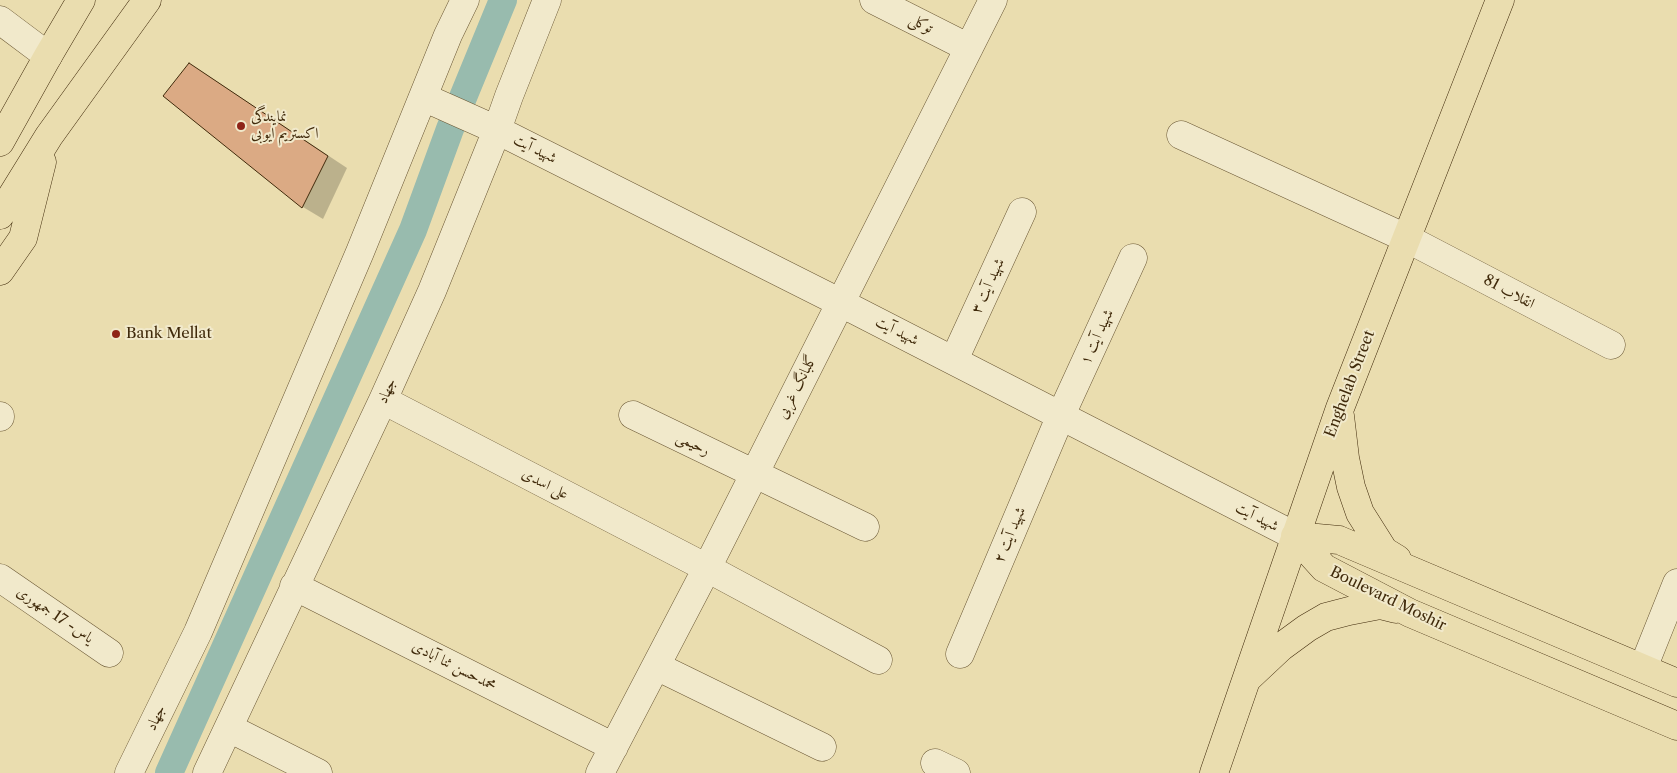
<!DOCTYPE html>
<html>
<head>
<meta charset="utf-8">
<style>
  body { margin:0 }
  canvas { display:block; background:#eaddaf }
</style>
</head>
<body>
<canvas width="1677" height="773"></canvas>
<script>
const ctx = document.querySelector('canvas').getContext('2d');
ctx.lineJoin = 'round';
function paint(path, color) { ctx.fillStyle = color; ctx.fill(path, 'evenodd'); }
const toPath = rows => new Path2D(rows.map(r => 'M' + r).join(''));
function stroke(path, color, width, dash) { ctx.strokeStyle = color; ctx.lineWidth = width; ctx.lineCap = dash ? 'butt' : 'round'; ctx.setLineDash(dash || []); ctx.stroke(path); }
function drawText(font, color, halo, rows, align = 'center') {
  ctx.font = font + ' "Libre Caslon Text",Amiri,serif'; ctx.lineWidth = 4; ctx.setLineDash([]); ctx.textBaseline = 'middle'; ctx.strokeStyle = halo; ctx.fillStyle = color; for (const [text, x, y, turn = 0] of rows) {
    ctx.save(); ctx.translate(x, y); ctx.rotate((+turn || 0) * Math.PI / 180); ctx.textAlign = isNaN(turn) ? turn : align; if (halo) ctx.strokeText(text, 0, 0); ctx.fillText(text, 0, 0); ctx.restore();
  }
}
paint(toPath([
  [190,65,210,77,347,168,323,219,303,207,164,96]
]), '#0003');
stroke(toPath([
  [169,773,413,230,450,129,503,0]
]), '#98bbae', 28);
const building = toPath([
  [189,63,328,156,302,208,163,96,189,63]
]);
paint(building, '#dbaa84');
stroke(building, '#402a0b', 1);
const minor = toPath([
  [874,0,969,48],
  [0,20,48,56],
  [423,97,497,130,841,303,1295,536],
  [1181,135,1406,238,1611,345],
  [954,360,1022,212],
  [383,400,707,568,878,660],
  [633,415,865,527],
  [0,416,0,417],
  [0,578,109,653],
  [294,586,614,747],
  [960,654,1061,415,1133,258],
  [656,666,822,747],
  [1643,668,1677,583],
  [229,728,318,773],
  [935,763,956,773],
  [129,773,198,632,360,252,448,35,465,0],
  [207,773,383,400,432,291,497,130,509,96,547,0],
  [600,773,707,568,993,0]
]);
const major = toPath([
  [0,142,48,56,81,0],
  [0,215,49,136,147,0],
  [0,271,23,238,42,162],
  [1340,416,1345,458,1351,487,1360,513,1384,551,1397,559],
  [1295,536,1324,568,1410,613,1677,726],
  [1295,536,1339,540,1677,683],
  [1249,677,1281,647,1307,628,1326,617,1349,611,1380,605,1396,609],
  [1214,773,1340,408,1500,0]
]);
stroke(minor, '#6a5734', 29);
stroke(major, '#402a0b', 29);
stroke(minor, '#f1e9cb', 28);
stroke(major, '#eaddaf', 28);
for (const [x, y, r, color] of [
  [241,126,5,"#8f2418"],
  [116,334,5,"#8f2418"]
]) { const dot = new Path2D(); dot.arc(x, y, r, 0, 2 * Math.PI); ctx.fillStyle = color; ctx.fill(dot); stroke(dot, '#f1e9cb', 2); }
drawText('15px', '#402a0b', '#f1e9cb', [
  ["توکلی",921,24,26],
  ["شهید آیت",535,149,27],
  ["شهید آیت ۳",988,286,-65],
  ["انقلاب 81",1509,292,28],
  ["شهید آیت",897,331,27],
  ["شهید آیت ۱",1097,337,-65],
  ["Enghelab Street",1350,384,-69],
  ["گلبانگ غربی",797,387,-63],
  ["جهاد",387,391,-66],
  ["رحیمی",693,444,26],
  ["علی اسدی",545,484,27],
  ["شهید آیت",1257,517,27],
  ["شهید آیت ۲",1010,535,-67],
  ["Boulevard Moshir",1388,599,26],
  ["یاس- 17 جمهوری",55,615,34],
  ["محمدحسن ثنا آبادی",454,666,27],
  ["جهاد",156,718,-64]
]);
drawText('15px', '#402a0b', '#f1e9cb', [
  ["نمایندگی",251,117],
  ["اکستریم ایوبی",251,134],
  ["Bank Mellat",126,334]
], 'left');
</script>
</body>
</html>
